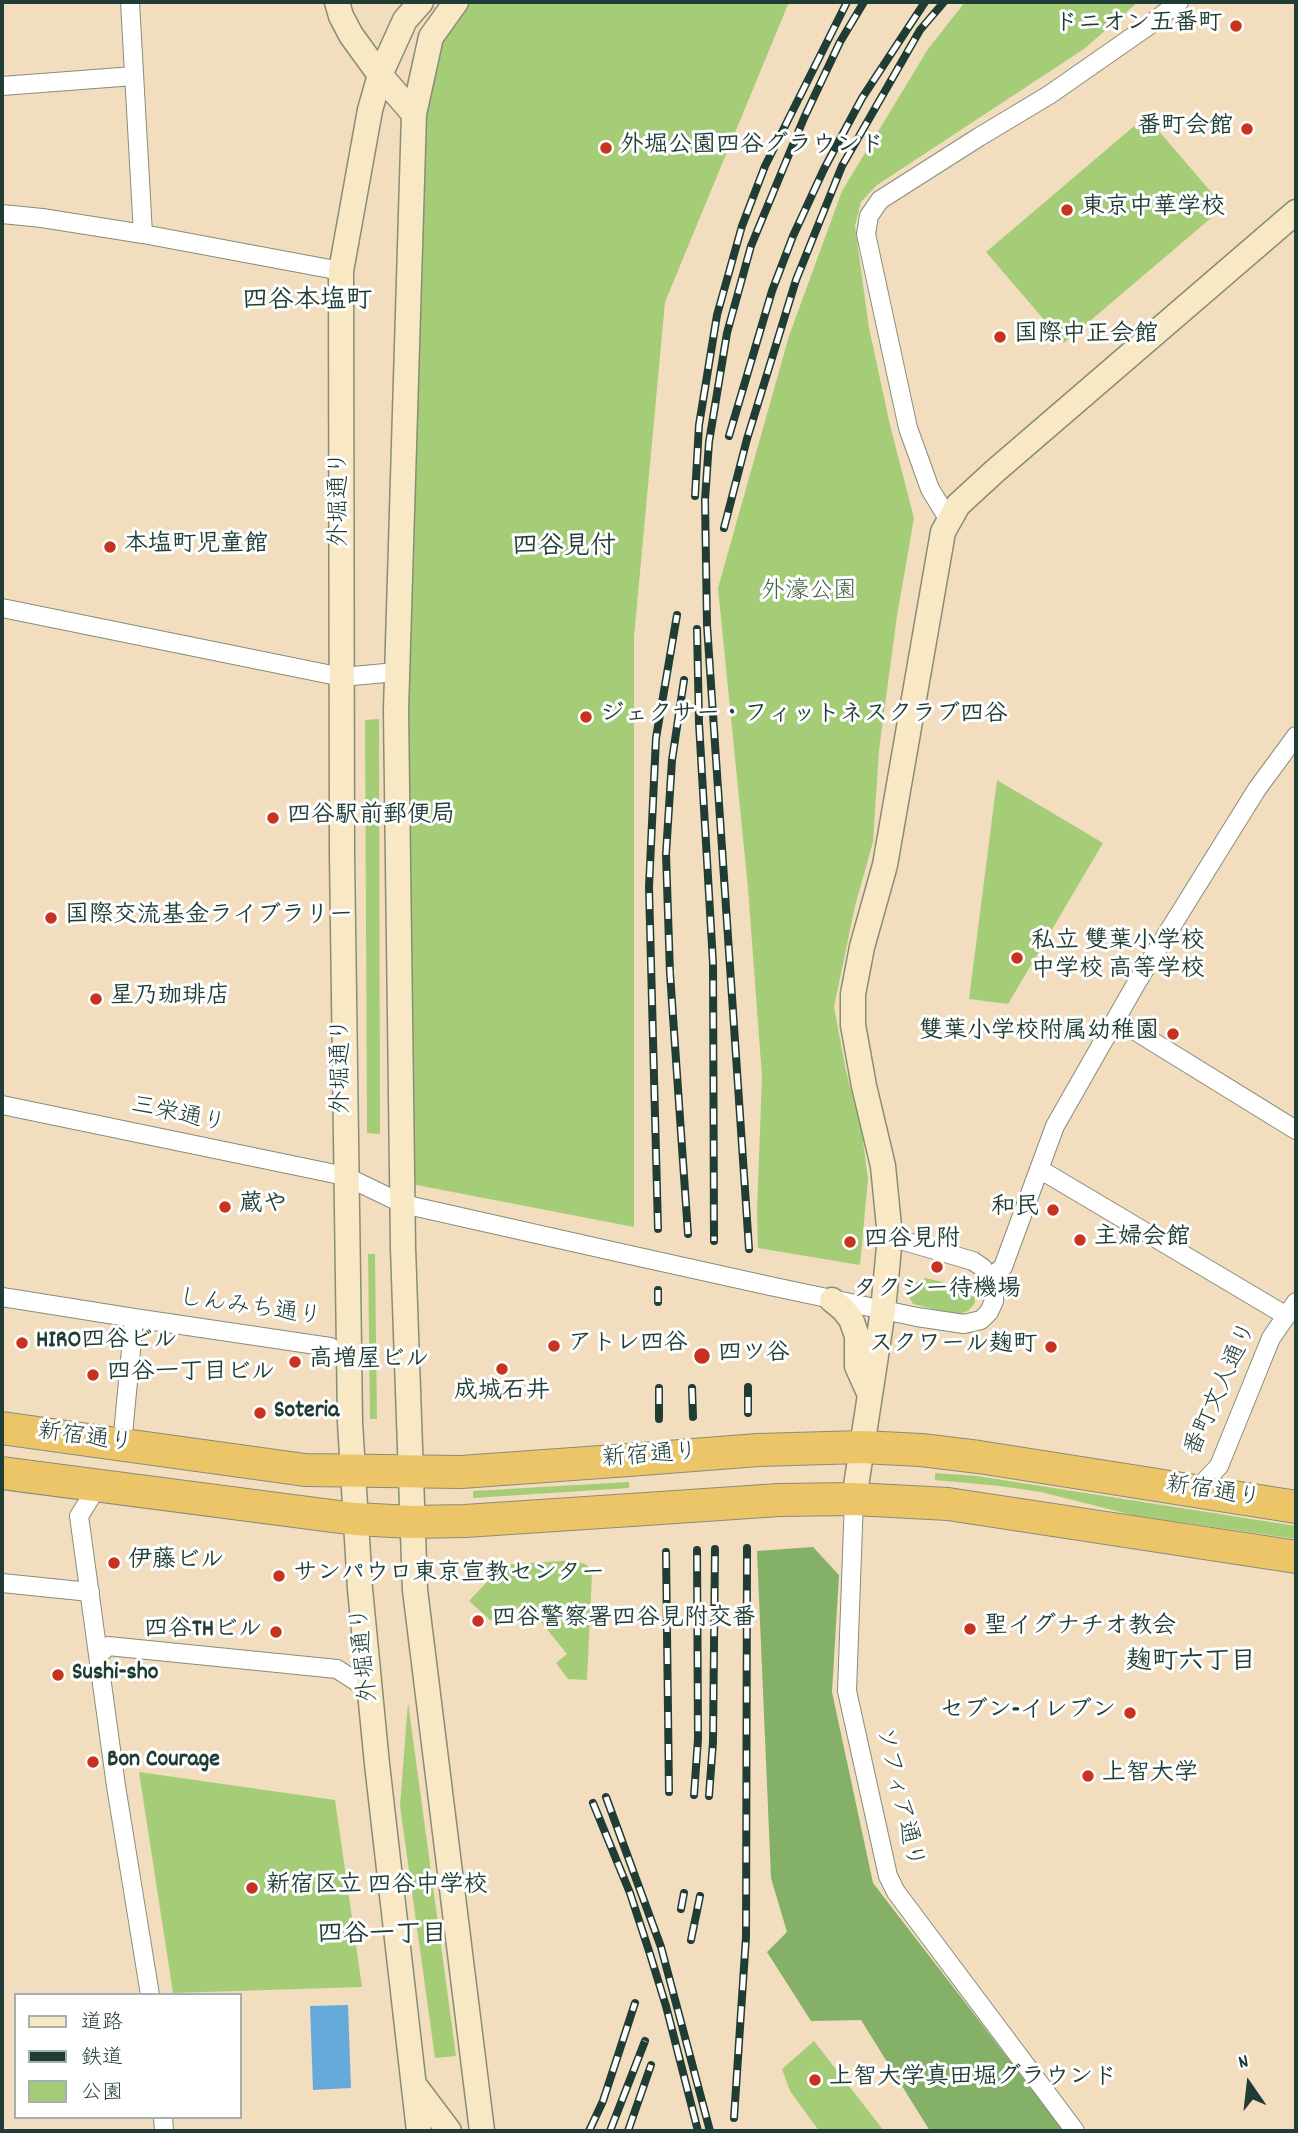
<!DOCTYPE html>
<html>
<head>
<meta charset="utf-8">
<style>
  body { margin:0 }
  #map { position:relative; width:1298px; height:2133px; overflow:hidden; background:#f2ddbe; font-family:Dekko,"Klee One",sans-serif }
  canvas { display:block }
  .frame { position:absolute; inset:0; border:4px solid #1f3d34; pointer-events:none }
  .legend { position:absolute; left:14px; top:1993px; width:228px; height:126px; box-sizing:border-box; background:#fff; border:2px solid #a5b1ae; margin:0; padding:9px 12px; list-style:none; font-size:21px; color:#1f3d34 }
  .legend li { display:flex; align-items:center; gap:14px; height:35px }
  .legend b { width:35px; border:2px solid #a5b1ae }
  .north { position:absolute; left:1214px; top:2049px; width:70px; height:70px; -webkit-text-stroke:5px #fff; paint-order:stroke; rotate:346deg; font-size:19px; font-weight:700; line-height:28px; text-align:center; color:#1f3d34 }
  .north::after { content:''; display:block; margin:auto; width:24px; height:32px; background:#1f3d34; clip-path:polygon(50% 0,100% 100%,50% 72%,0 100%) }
</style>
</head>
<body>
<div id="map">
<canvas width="1298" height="2133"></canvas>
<div class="frame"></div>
<ul class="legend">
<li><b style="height:9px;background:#f8e8c3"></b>道路</li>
<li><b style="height:9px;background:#1f3d34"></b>鉄道</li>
<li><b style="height:19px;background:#a5cd78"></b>公園</li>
</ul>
<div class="north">N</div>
</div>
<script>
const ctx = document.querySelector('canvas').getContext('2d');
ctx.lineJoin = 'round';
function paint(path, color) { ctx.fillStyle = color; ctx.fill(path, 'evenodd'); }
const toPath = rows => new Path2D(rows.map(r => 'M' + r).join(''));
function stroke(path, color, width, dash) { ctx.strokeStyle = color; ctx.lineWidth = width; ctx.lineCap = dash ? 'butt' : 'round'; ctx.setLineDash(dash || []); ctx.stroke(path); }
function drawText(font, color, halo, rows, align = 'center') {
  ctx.font = font + ' Dekko,"Klee One",sans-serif'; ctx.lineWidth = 6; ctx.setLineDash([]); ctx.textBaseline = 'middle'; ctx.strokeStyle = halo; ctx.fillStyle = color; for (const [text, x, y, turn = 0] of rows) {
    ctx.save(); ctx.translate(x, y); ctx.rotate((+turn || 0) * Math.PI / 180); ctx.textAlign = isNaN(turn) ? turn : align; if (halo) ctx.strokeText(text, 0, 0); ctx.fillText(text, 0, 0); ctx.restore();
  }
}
paint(toPath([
  [457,2,789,2,665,302,634,637,634,1227,406,1183,396,672,429,61],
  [965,2,1138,2,1084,49,877,185,861,202,855,226,869,328,890,425,914,518,897,616,879,750,873,842,855,906,834,1007,846,1071,862,1133,868,1179,860,1265,758,1248,757,1210,762,1077,748,888,718,588,789,336,842,191,928,49],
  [1146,116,1224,207,1064,343,986,252],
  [379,719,380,1134,367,1133,365,720],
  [997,780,1103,843,1008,1004,969,999],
  [368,1254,375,1254,377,1419,370,1419],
  [925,1278,965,1287,974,1292,975,1303,968,1311,962,1313,949,1313,913,1304,907,1293,911,1285],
  [935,1473,977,1476,1296,1526,1296,1539,1132,1515,1041,1492,1000,1486,935,1480],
  [629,1482,629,1488,473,1498,473,1491],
  [574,1560,587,1565,592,1573,587,1680,568,1679,556,1663,567,1654,525,1602,509,1615,490,1620,469,1601,503,1565],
  [408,1702,456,2056,435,2058,400,1806],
  [139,1772,335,1800,362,1987,173,1993],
  [814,2041,884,2131,819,2131,790,2091,782,2069]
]), '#a5cd78');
paint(toPath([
  [813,1547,839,1575,832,1692,873,1883,1064,2131,930,2131,861,2020,811,2021,767,1952,787,1932,771,1878,757,1551]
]), '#84b068');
paint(toPath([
  [348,2005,351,2088,313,2090,310,2006]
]), '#66aadb');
const street = toPath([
  [130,2,143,234],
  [2,86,134,76],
  [2,214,42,218,143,234,341,271],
  [949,520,930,489,908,428,866,234,869,216,880,200,979,137,1049,95,1148,26,1179,2],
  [2,608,342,677,396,672],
  [1116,1019,1296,1130],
  [2,1105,345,1176,403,1204,630,1255],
  [1037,1175,1046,1173,1285,1315],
  [990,1278,1003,1267,1055,1126,1137,982,1257,789,1296,736],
  [770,1286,917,1317,964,1324,981,1320,989,1312,994,1301,994,1290,983,1268,973,1261,890,1237],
  [2,1297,134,1318,122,1445],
  [134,1318,330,1347,343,1356,349,1367],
  [98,1486,79,1516,116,1786,150,1995],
  [1190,1489,1203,1483,1219,1466,1271,1338,1296,1302],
  [854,1499,847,1691,888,1876,896,1892,1075,2131],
  [2,1583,90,1592],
  [99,1655,108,1646,337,1669,371,1691],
  [163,2117,164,2131]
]);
const secondary = toPath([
  [337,2,341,16,351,35,380,75,414,114],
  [456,2,431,37,414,114,396,710,403,1248,415,1590,482,2131],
  [832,1300,843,1309,851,1319,857,1336,857,1366,870,1395],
  [854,1499,883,1310,890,1237,883,1166,864,1086,853,1025,853,994,862,947,885,865,943,532,958,505,995,471,1296,212],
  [415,2086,449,2131],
  [419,2131,377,1764,360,1589,350,1422,342,854,341,271,370,110,380,75,405,20,421,2]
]);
const highway = toPath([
  [2,1428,305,1470,461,1472,629,1460],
  [758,1450,862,1447,921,1450,979,1457,1296,1507],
  [2,1473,355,1519,411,1522,465,1521,631,1510],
  [779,1500,854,1499,948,1504,1296,1557]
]);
stroke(street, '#888d79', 20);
stroke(secondary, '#888d79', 27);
stroke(highway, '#888d79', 34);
stroke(street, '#fff', 18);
stroke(secondary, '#f8e8c3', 24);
stroke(highway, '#edc569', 32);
const rail = toPath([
  [729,436,772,291,793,236,824,169,862,98,925,2],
  [695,496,699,425,717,315,742,226,765,166,847,2],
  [724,528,747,439,796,280,842,166,920,30,944,2],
  [697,629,699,723,713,963,714,1241],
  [684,680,672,760,666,854,670,973,688,1234],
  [658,1229,649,887,656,738,677,615],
  [749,1249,707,625,705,500,709,442,727,333,751,246,804,118,840,42,864,2],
  [658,1290,658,1302],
  [659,1388,659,1419],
  [692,1388,693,1417],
  [748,1413,748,1387],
  [666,1552,669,1792],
  [694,1795,698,1739,697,1550],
  [709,1796,713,1742,715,1549],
  [606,1797,661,1947,710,2131],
  [593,1803,630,1893,649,1951,666,2006,698,2131],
  [681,1909,684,1893],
  [691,1940,700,1896],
  [734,2118,746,1937,747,1548],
  [589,2131,603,2101,635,2003],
  [610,2131,645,2041],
  [628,2131,651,2065]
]);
stroke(rail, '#1f3d34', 8);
stroke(rail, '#fff', 5, [16]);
const streetBridge = toPath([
  [630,1255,770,1286]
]);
const highwayBridge = toPath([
  [629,1460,758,1450],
  [631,1510,779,1500]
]);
stroke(streetBridge, '#888d79', 20, []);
stroke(highwayBridge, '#888d79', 34, []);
stroke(streetBridge, '#fff', 18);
stroke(highwayBridge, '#edc569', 32);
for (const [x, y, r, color] of [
  [1236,26,7,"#c8321e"],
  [1247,129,7,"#c8321e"],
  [606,148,7,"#c8321e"],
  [1067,210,7,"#c8321e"],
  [1000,337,7,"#c8321e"],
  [110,547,7,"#c8321e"],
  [586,717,7,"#c8321e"],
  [273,818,7,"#c8321e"],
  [51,918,7,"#c8321e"],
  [1017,958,7,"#c8321e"],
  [96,999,7,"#c8321e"],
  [1173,1034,7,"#c8321e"],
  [225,1207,7,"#c8321e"],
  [1053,1210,7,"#c8321e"],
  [1080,1240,7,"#c8321e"],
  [850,1242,7,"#c8321e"],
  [937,1267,7,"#c8321e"],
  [22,1343,7,"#c8321e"],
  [554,1346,7,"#c8321e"],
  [1051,1347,7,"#c8321e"],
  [702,1356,9,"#c8321e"],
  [295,1362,7,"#c8321e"],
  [502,1369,7,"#c8321e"],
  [93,1375,7,"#c8321e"],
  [260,1413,7,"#c8321e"],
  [114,1563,7,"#c8321e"],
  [279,1576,7,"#c8321e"],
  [478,1621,7,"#c8321e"],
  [970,1629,7,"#c8321e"],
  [276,1632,7,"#c8321e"],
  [58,1675,7,"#c8321e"],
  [1130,1713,7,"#c8321e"],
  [93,1762,7,"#c8321e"],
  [1088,1776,7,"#c8321e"],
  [252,1888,7,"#c8321e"],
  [815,2080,7,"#c8321e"]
]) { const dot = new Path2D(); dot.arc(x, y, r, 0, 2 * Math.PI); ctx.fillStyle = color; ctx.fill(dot); stroke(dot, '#fff', 2.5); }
drawText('bold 24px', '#1f3d34', '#fff', [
  ["ドニオン五番町",1222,26,"right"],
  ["番町会館",1233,129,"right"],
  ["外堀公園四谷グラウンド",620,148],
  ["東京中華学校",1081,210],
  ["国際中正会館",1014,337],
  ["本塩町児童館",124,547],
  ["ジェクサー・フィットネスクラブ四谷",600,717],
  ["四谷駅前郵便局",287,818],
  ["国際交流基金ライブラリー",65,918],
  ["私立 雙葉小学校",1031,944],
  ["中学校 高等学校",1031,972],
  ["星乃珈琲店",110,999],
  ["雙葉小学校附属幼稚園",1159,1034,"right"],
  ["蔵や",239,1207],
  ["和民",1039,1210,"right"],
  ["主婦会館",1094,1240],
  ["四谷見附",864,1242],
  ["タクシー待機場",937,1292,"center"],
  ["HIRO四谷ビル",36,1343],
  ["アトレ四谷",568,1346],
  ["スクワール麹町",1037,1347,"right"],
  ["四ツ谷",718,1356],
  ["高増屋ビル",309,1362],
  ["四谷一丁目ビル",107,1375],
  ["成城石井",502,1394,"center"],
  ["Soteria",274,1413],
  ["伊藤ビル",128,1563],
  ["サンパウロ東京宣教センター",293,1576],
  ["四谷警察署四谷見附交番",492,1621],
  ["聖イグナチオ教会",984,1629],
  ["四谷THビル",262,1632,"right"],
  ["Sushi-sho",72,1675],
  ["セブン-イレブン",1116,1713,"right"],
  ["Bon Courage",107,1762],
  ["上智大学",1102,1776],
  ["新宿区立 四谷中学校",266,1888],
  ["上智大学真田堀グラウンド",829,2080]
], 'left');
drawText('24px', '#1f3d34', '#fff', [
  ["外堀通り",342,499,-90],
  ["外堀通り",344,1066,-90],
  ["三栄通り",178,1117,12],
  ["しんみち通り",250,1310,8],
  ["番町文人通り",1223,1390,-66],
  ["新宿通り",85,1440,8],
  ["新宿通り",650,1458,-4],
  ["新宿通り",1213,1494,9],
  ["外堀通り",367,1654,-96],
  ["ソフィア通り",897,1798,77]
]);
drawText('24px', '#406145', '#fff', [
  ["外濠公園",809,594]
]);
drawText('bold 26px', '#1f3d34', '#fff', [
  ["四谷本塩町",307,303],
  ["四谷見付",564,549],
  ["麹町六丁目",1191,1664],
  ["四谷一丁目",382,1937]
]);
</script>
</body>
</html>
